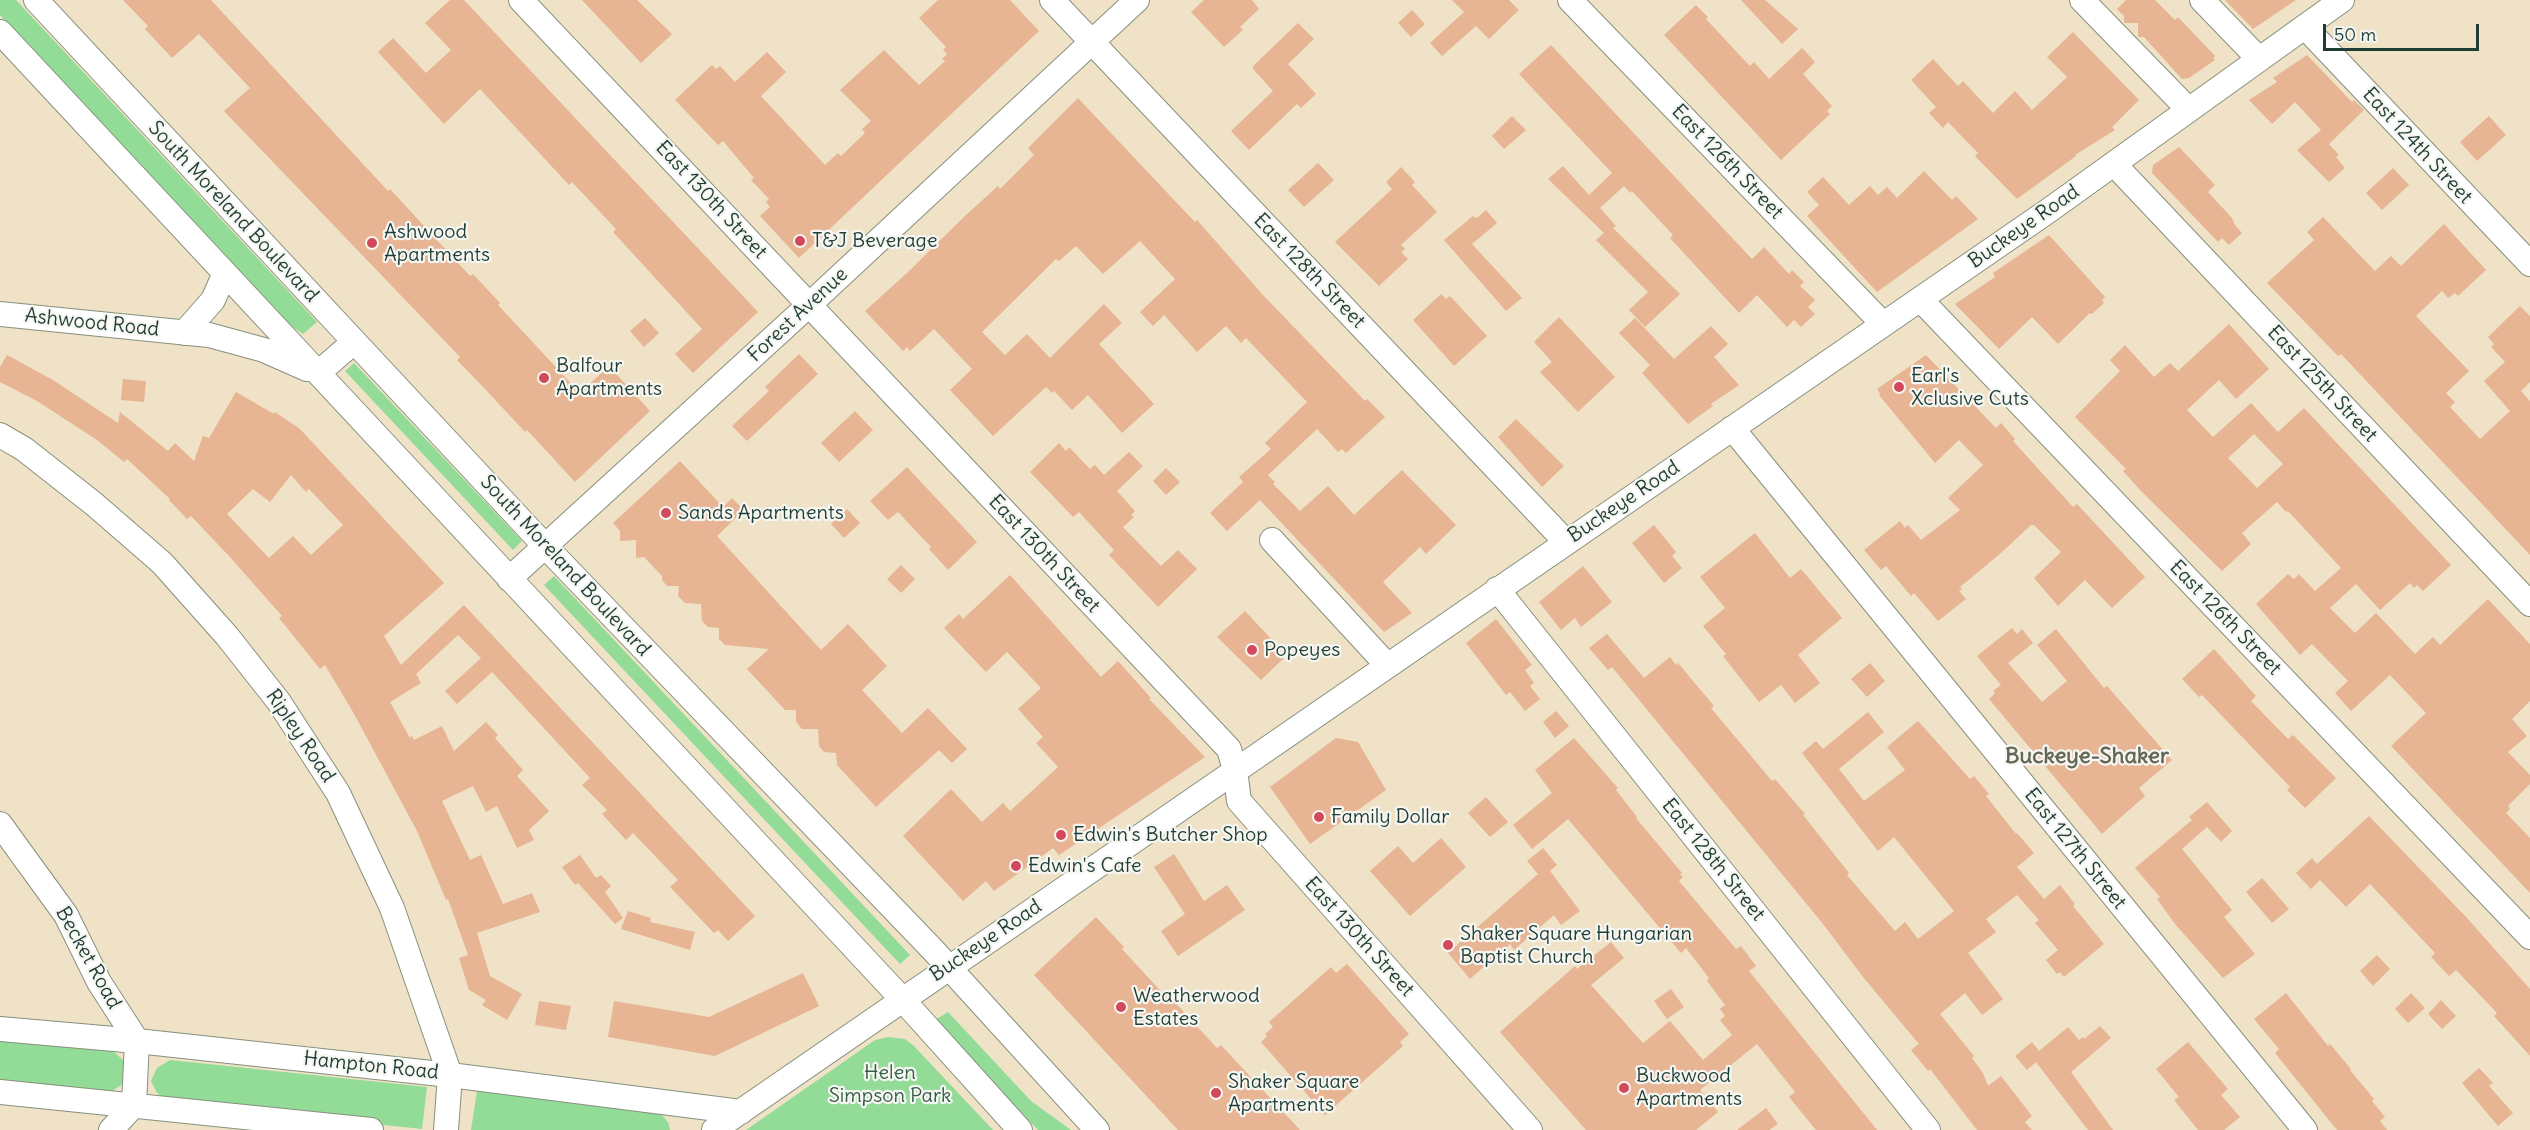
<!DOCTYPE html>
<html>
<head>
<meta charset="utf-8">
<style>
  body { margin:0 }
  #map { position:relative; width:2530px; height:1130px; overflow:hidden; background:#efe2c6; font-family:Delius,sans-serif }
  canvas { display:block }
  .scale { position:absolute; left:2323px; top:24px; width:156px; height:27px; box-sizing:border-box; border:3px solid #1f3d34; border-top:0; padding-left:8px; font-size:18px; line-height:21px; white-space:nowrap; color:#1f3d34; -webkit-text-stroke:4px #f6f6f2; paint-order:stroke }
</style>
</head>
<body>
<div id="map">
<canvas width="2530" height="1130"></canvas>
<div class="scale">50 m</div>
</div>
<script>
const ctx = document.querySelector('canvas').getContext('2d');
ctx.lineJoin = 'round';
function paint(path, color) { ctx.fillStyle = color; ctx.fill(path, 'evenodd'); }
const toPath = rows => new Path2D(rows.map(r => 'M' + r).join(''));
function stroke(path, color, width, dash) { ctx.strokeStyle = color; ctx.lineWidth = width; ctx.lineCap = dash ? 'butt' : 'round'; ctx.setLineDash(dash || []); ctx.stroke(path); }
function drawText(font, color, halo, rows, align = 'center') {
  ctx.font = font + ' Delius,sans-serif'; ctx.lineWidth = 4.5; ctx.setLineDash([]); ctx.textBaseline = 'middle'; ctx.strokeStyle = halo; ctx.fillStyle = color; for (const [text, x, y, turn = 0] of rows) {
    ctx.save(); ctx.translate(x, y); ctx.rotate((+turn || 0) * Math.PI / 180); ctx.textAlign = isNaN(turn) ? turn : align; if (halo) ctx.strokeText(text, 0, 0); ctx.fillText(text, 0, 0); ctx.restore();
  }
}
paint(toPath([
  [0,0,16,0,317,322,303,334,291,326,0,15],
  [354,363,522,541,513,550,345,371],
  [554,576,910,955,900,964,544,585],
  [948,1012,1031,1101,1071,1130,1038,1130,935,1020],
  [888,1037,905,1039,913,1045,993,1130,746,1130,875,1040],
  [0,1040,113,1051,123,1060,126,1073,121,1085,111,1092,0,1084],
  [170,1060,427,1087,422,1129,167,1102,157,1093,151,1081,157,1068],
  [477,1091,650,1109,661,1114,668,1122,670,1130,471,1130]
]), '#92dc97');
paint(toPath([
  [123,0,211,0,388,191,390,189,470,276,473,274,500,303,498,305,580,393,609,366,650,411,575,482,527,430,525,432,486,390,457,360,460,357,224,111,250,88,199,34,172,58,145,29,148,26],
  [450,0,464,0,758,312,693,373,675,354,702,329,613,232,616,229,572,182,569,185,480,89,444,124,378,52,393,38,426,73,451,50,425,23],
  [582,0,637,0,672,34,641,63],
  [938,0,1010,0,1039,31,799,258,760,216,770,207,766,202,769,199,751,180,754,178,723,141,718,145,675,100,712,65,716,69,720,66,735,82,767,52,786,72,761,96,825,165,838,153,841,156,865,133,862,129,871,121,840,90,884,50,919,85,945,61,942,59,947,54,943,50,946,47,919,18],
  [1204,0,1252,0,1259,9,1240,27,1243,30,1224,47,1191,12],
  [1452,0,1509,0,1519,10,1489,39,1476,26,1442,56,1430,43,1464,12],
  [1741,0,1765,0,1798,29,1782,44],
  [2126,0,2155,0,2175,20,2178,17,2215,56,2213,58,2215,60,2189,78,2182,79,2144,37,2138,37,2138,23,2124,23,2124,16,2117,9],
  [2225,0,2296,0,2253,29],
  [1696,5,1708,17,1706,19,1746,62,1750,66,1754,62,1769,79,1802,48,1815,62,1803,74,1832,106,1827,111,1830,114,1781,160,1664,35],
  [1412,10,1425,24,1411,37,1398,23],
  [1298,23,1314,39,1288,64,1316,94,1301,108,1297,104,1249,150,1231,131,1273,91,1253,69,1253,66],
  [2073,32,2139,100,2112,127,2115,130,2075,155,2076,156,2017,199,1975,156,1978,153,1948,122,1943,128,1929,113,1936,107,1911,80,1933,59,1958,86,1963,81,1993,113,2015,91,2032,110,2067,77,2047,57],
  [1551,45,1752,259,1764,247,1789,274,1792,270,1804,282,1800,286,1815,300,1808,307,1815,314,1801,327,1794,320,1787,327,1757,295,1739,313,1670,238,1673,235,1632,191,1630,193,1624,186,1600,208,1616,226,1613,228,1680,294,1645,327,1629,310,1648,292,1596,240,1604,233,1548,179,1563,166,1589,195,1612,173,1519,74],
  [2307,55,2352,102,2354,100,2364,110,2329,144,2339,155,2336,157,2345,168,2329,182,2297,150,2321,130,2295,102,2272,124,2249,100,2277,82,2273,78],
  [1078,98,1174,200,1195,222,1197,220,1263,295,1365,401,1367,399,1385,417,1346,453,1342,449,1338,452,1317,429,1268,475,1275,482,1273,484,1300,511,1328,486,1354,515,1402,470,1456,525,1426,554,1420,547,1383,582,1412,613,1384,632,1260,500,1227,531,1210,513,1243,482,1239,477,1271,449,1265,443,1307,402,1246,338,1241,343,1226,326,1197,352,1164,315,1153,326,1140,312,1175,279,1140,241,1103,274,1076,246,1059,261,1056,259,982,332,1005,355,1027,334,1050,358,1104,304,1122,323,1099,344,1154,404,1122,433,1088,395,1072,410,1054,391,1052,393,1046,387,993,436,950,390,972,369,934,329,910,351,907,347,903,351,865,311,907,273,967,214,998,186,1000,189,1034,155,1028,148],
  [1512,116,1526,130,1504,149,1492,136],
  [2489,116,2506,135,2477,161,2460,142],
  [2179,147,2215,185,2208,192,2232,218,2235,225,2242,233,2229,245,2222,238,2218,242,2152,173,2153,165],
  [1318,163,1334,180,1304,207,1288,190],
  [1401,167,1415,182,1412,185,1437,212,1401,245,1405,249,1401,252,1408,259,1379,286,1335,242,1392,189,1386,182],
  [2393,168,2409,185,2382,210,2366,193],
  [1924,171,1952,200,1956,196,1978,219,1877,292,1807,216,1819,205,1807,192,1823,177,1849,205,1870,186,1878,195,1887,187,1897,198],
  [1486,210,1497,223,1472,244,1522,298,1506,311,1444,240,1473,216,1475,218,1478,217],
  [2323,217,2375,271,2391,256,2401,266,2444,224,2486,270,2458,296,2455,293,2448,298,2442,291,2416,316,2469,371,2446,393,2455,402,2450,407,2480,439,2510,411,2484,381,2505,362,2491,347,2494,344,2488,337,2520,306,2530,316,2530,382,2521,391,2530,401,2530,555,2341,354,2338,356,2267,283,2314,240,2307,232],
  [2049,235,2105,297,2102,300,2104,303,2092,314,2090,313,2058,344,2032,317,1999,349,1955,304,1995,277,1993,273],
  [1441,294,1446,299,1450,296,1487,336,1454,366,1413,320],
  [1559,317,1615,377,1578,412,1540,372,1552,362,1534,342],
  [645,318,659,333,644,347,630,331],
  [1635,318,1674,359,1711,326,1728,344,1714,357,1739,385,1711,404,1713,406,1688,424,1642,373,1650,365,1619,333],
  [2229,324,2269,369,2236,399,2219,380,2187,410,2213,437,2251,403,2278,432,2304,408,2451,565,2423,591,2417,585,2414,588,2410,583,2380,610,2356,584,2330,608,2355,633,2376,613,2415,654,2433,637,2440,645,2488,599,2530,644,2530,701,2512,719,2527,736,2508,752,2530,775,2530,784,2508,806,2510,809,2506,813,2530,838,2530,893,2391,746,2426,713,2390,675,2351,711,2335,693,2348,681,2312,644,2300,655,2256,604,2288,574,2294,579,2299,574,2315,591,2341,568,2288,511,2286,512,2277,502,2242,533,2251,544,2222,571,2141,491,2123,471,2126,469,2075,417,2120,371,2110,360,2125,345,2154,377,2170,363,2178,371],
  [2254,434,2283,464,2257,488,2228,458],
  [799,354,818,374,747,441,732,426,769,391,765,387],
  [7,355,53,380,118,423,120,412,168,451,175,443,194,461,203,436,209,438,236,392,274,414,275,412,300,429,444,583,384,636,401,665,464,605,755,916,728,941,718,930,714,933,670,887,678,880,633,833,626,840,602,814,607,810,582,785,590,778,492,672,457,704,445,691,481,658,458,635,416,674,421,683,390,702,410,738,412,736,414,740,442,726,454,751,486,722,498,735,495,738,523,770,517,776,549,811,529,830,534,840,517,848,497,806,486,812,473,786,442,801,470,860,481,855,503,904,532,893,540,912,477,933,490,976,522,994,507,1020,482,1005,486,1000,469,990,459,958,468,955,448,899,446,900,417,831,353,712,325,665,320,669,279,618,282,616,229,556,191,516,187,519,169,500,170,499,127,459,124,462,97,440,37,401,0,382,0,367],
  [291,475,306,492,309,489,343,525,311,555,293,536,269,558,227,514,253,489,270,502],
  [1926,355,1996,428,2001,423,2015,439,2013,441,2073,507,2077,504,2145,577,2112,608,2085,580,2058,606,2034,578,2061,552,2034,525,2031,525,2001,553,1960,587,1962,589,1959,591,1966,599,1938,621,1914,593,1911,596,1886,566,1881,570,1864,550,1900,521,1905,528,1908,525,1921,540,1960,510,1948,498,1983,465,1959,440,1935,463,1879,395,1880,393,1877,389],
  [123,379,146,381,144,402,121,400],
  [855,411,873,430,839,462,821,443],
  [1516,419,1564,466,1542,487,1498,437],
  [1059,443,1066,451,1069,447,1090,469,1095,465,1104,475,1129,452,1143,466,1117,491,1135,511,1131,515,1134,517,1123,527,1161,566,1178,550,1197,569,1158,607,1109,555,1114,550,1079,512,1073,517,1030,472],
  [680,461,723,507,732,498,744,510,717,536,821,650,848,624,887,666,862,690,902,733,928,708,967,749,952,763,939,750,876,807,837,765,836,753,824,752,819,746,818,729,802,729,796,722,796,710,785,710,747,669,769,649,725,645,719,639,719,628,708,627,702,621,701,604,685,603,678,596,679,586,667,586,662,580,662,576,644,557,636,558,636,540,620,541,620,531,613,523],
  [907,467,977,542,948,570,929,549,931,547,898,512,888,520,870,501],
  [1166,468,1180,482,1166,495,1153,481],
  [847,509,860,523,844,538,831,524],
  [1654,525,1676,552,1672,556,1682,568,1664,583,1632,543],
  [1755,533,1790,578,1801,569,1842,618,1798,655,1820,683,1795,703,1781,685,1759,702,1723,656,1726,654,1703,626,1725,608,1700,577],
  [901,565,915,579,901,593,887,579],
  [1583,566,1612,602,1581,627,1575,618,1561,630,1539,602],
  [1010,575,1101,677,1118,661,1151,698,1149,699,1205,757,1059,855,1053,848,994,891,986,881,963,901,903,836,951,789,982,822,1003,803,1010,811,1058,767,1036,743,1043,737,1018,709,1041,688,1007,652,986,672,944,628,959,614,963,619],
  [1245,611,1273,641,1270,644,1284,658,1261,680,1217,637],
  [1496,619,1532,665,1525,670,1534,683,1530,686,1540,699,1525,711,1510,692,1506,695,1466,643],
  [2012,628,2017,634,2022,629,2033,643,2008,663,2042,702,2067,681,2037,645,2056,629,2104,688,2107,686,2172,760,2139,788,2145,796,2102,834,1989,699,1995,693,1993,691,2001,685,1977,656],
  [1607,634,1644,678,1670,657,1676,665,1678,663,1714,706,1711,708,1772,781,1775,779,1805,814,1803,815,1849,873,1847,875,1895,931,1905,922,1918,939,1954,911,1894,837,1878,851,1802,753,1816,741,1823,749,1868,712,1884,732,1839,769,1864,801,1905,770,1887,747,1918,721,1970,779,1974,776,1989,794,1986,796,2016,834,2017,833,2034,853,2017,867,2044,899,2060,885,2075,904,2073,906,2104,944,2064,977,2060,972,2057,974,2046,960,2058,950,2035,923,2039,920,2017,895,1986,919,1996,932,1968,953,2003,999,1982,1015,1965,993,1940,1014,1974,1056,1972,1058,1983,1073,1988,1086,2001,1076,2032,1116,2025,1122,2032,1130,1977,1130,1930,1069,1928,1071,1911,1050,1919,1044,1863,977,1823,924,1612,667,1608,670,1589,648],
  [2214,649,2256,696,2251,701,2288,739,2293,735,2336,778,2305,808,2287,790,2290,787,2202,695,2199,697,2182,679],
  [1870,663,1885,681,1867,697,1851,679],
  [1556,711,1569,726,1555,738,1543,722],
  [1336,738,1358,742,1386,790,1310,844,1270,787],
  [1574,738,1618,788,1616,790,1637,817,1636,818,1682,873,1680,874,1683,877,1679,881,1736,949,1741,946,1756,966,1749,971,1877,1130,1816,1130,1789,1097,1795,1092,1757,1044,1700,1090,1718,1112,1696,1130,1586,1130,1500,1032,1575,966,1577,969,1611,942,1624,958,1591,985,1643,1043,1670,1021,1703,1060,1732,1035,1720,1020,1725,1016,1720,1009,1725,1005,1707,981,1709,978,1686,948,1681,953,1568,819,1532,849,1513,825,1552,793,1535,770],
  [1486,797,1508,822,1490,837,1468,813],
  [2207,802,2232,831,2221,842,2207,827,2182,849,2232,910,2224,917,2255,954,2223,978,2175,924,2157,899,2160,897,2135,868,2192,820,2189,817],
  [2369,816,2467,918,2530,989,2530,1056,2494,1016,2497,1013,2456,970,2449,976,2431,957,2435,953,2370,884,2346,907,2320,880,2311,889,2296,873,2312,858,2317,864],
  [1441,838,1466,867,1410,916,1370,871,1398,846,1413,863],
  [1543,848,1557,865,1550,871,1580,911,1561,925,1554,915,1514,950,1510,944,1470,979,1448,953,1538,874,1527,861],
  [1174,854,1204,901,1227,885,1245,910,1178,956,1161,931,1185,914,1154,867],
  [580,855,596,878,601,875,611,886,605,892,623,918,615,924,578,883,575,885,562,867],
  [2262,878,2289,909,2272,923,2246,892],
  [628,911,651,918,650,922,695,932,690,950,621,929],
  [1096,917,1124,947,1122,949,1168,999,1170,997,1217,1048,1221,1045,1300,1130,1178,1130,1034,975],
  [2377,955,2390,969,2373,986,2360,971],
  [1347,964,1409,1034,1400,1042,1403,1046,1325,1115,1261,1042,1267,1036,1265,1034,1273,1027,1269,1022,1331,967,1336,973],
  [803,973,819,1006,715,1056,608,1037,614,1001,709,1017],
  [1671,989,1684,1007,1667,1019,1654,1001],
  [2286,993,2328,1046,2330,1044,2351,1069,2350,1070,2374,1099,2372,1101,2385,1117,2380,1121,2387,1130,2337,1130,2275,1053,2279,1049,2254,1019],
  [2411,993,2425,1008,2408,1023,2395,1009],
  [2441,1000,2456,1016,2442,1029,2428,1014],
  [539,1001,571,1006,566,1030,535,1025],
  [2100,1026,2111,1038,2071,1072,2113,1130,2088,1130,2036,1062,2027,1070,2015,1056,2032,1042,2039,1051,2068,1027,2079,1040,2083,1037,2084,1039],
  [2188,1042,2228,1089,2221,1095,2240,1117,2224,1130,2198,1130,2174,1100,2179,1097,2156,1069],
  [2479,1068,2493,1083,2489,1086,2513,1113,2498,1126,2462,1083],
  [1766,1108,1778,1124,1769,1130,1737,1130]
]), '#e7b494');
const minor = toPath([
  [36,0,545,546,933,950,1097,1130],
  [521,0,1229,749,1235,770,1239,801,1530,1130],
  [1052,0,1566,542],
  [1570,0,1883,324],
  [2082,0,2188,109],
  [2202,0,2259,59],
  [2305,27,2530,264],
  [0,32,902,999,1020,1130],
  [2114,164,2530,604],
  [1920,299,2530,937],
  [0,314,209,335,264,350,307,369],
  [184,333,213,300,225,273],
  [318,373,354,342],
  [1732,428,2305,1130],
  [0,435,24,449,94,504,162,563,227,636,279,702,338,793,392,908,450,1075,446,1130],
  [1272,540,1387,665],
  [509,579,809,305,1137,0],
  [1497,589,1928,1130],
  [0,824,66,915,99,982,137,1041,134,1105,111,1130],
  [0,1029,137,1041,450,1075,741,1112],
  [0,1092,371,1130],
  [714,1130,2048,211,2342,0]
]);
stroke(minor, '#87907d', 26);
stroke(minor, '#fff', 24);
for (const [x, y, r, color] of [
  [800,241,6,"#d1495b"],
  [372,243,6,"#d1495b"],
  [544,378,6,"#d1495b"],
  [1899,387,6,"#d1495b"],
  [666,513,6,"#d1495b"],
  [1252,650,6,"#d1495b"],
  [1319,817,6,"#d1495b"],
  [1061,835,6,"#d1495b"],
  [1016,866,6,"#d1495b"],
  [1448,945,6,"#d1495b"],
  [1121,1007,6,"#d1495b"],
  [1624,1088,6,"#d1495b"],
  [1216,1093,6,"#d1495b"]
]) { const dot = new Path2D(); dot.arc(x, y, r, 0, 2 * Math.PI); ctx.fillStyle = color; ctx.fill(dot); stroke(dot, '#f6f6f2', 2); }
drawText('20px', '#1f3d34', '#f6f6f2', [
  ["East 124th Street",2417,146,47],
  ["East 126th Street",1727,162,46],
  ["East 130th Street",711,200,47],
  ["South Moreland Boulevard",233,212,47],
  ["Buckeye Road",2024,227,-35],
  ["East 128th Street",1309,271,46],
  ["Forest Avenue",798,315,-43],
  ["Ashwood Road",92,323,6],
  ["East 125th Street",2322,384,47],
  ["Buckeye Road",1624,502,-34],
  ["East 130th Street",1044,554,47],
  ["South Moreland Boulevard",565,566,47],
  ["East 126th Street",2225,618,46],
  ["Ripley Road",300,736,56],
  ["East 127th Street",2075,849,51],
  ["East 128th Street",1713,860,51],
  ["East 130th Street",1359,937,48],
  ["Buckeye Road",986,941,-34],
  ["Becket Road",88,958,61],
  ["Hampton Road",371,1066,6]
]);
drawText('20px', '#1f3d34', '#f6f6f2', [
  ["Ashwood",384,232],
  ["Apartments",384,255],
  ["T&J Beverage",812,241],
  ["Balfour",556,366],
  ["Apartments",556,389],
  ["Earl's",1911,376],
  ["Xclusive Cuts",1911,399],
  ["Sands Apartments",678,513],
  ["Popeyes",1264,650],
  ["Family Dollar",1331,817],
  ["Edwin's Butcher Shop",1073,835],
  ["Edwin's Cafe",1028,866],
  ["Shaker Square Hungarian",1460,934],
  ["Baptist Church",1460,957],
  ["Weatherwood",1133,996],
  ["Estates",1133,1019],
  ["Buckwood",1636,1076],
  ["Apartments",1636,1099],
  ["Shaker Square",1228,1082],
  ["Apartments",1228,1105]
], 'left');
drawText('20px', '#365d48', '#f6f6f2', [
  ["Helen",890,1073],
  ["Simpson Park",890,1096]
]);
drawText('bold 22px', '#656756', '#f6f6f2', [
  ["Buckeye-Shaker",2087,757]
]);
</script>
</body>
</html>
